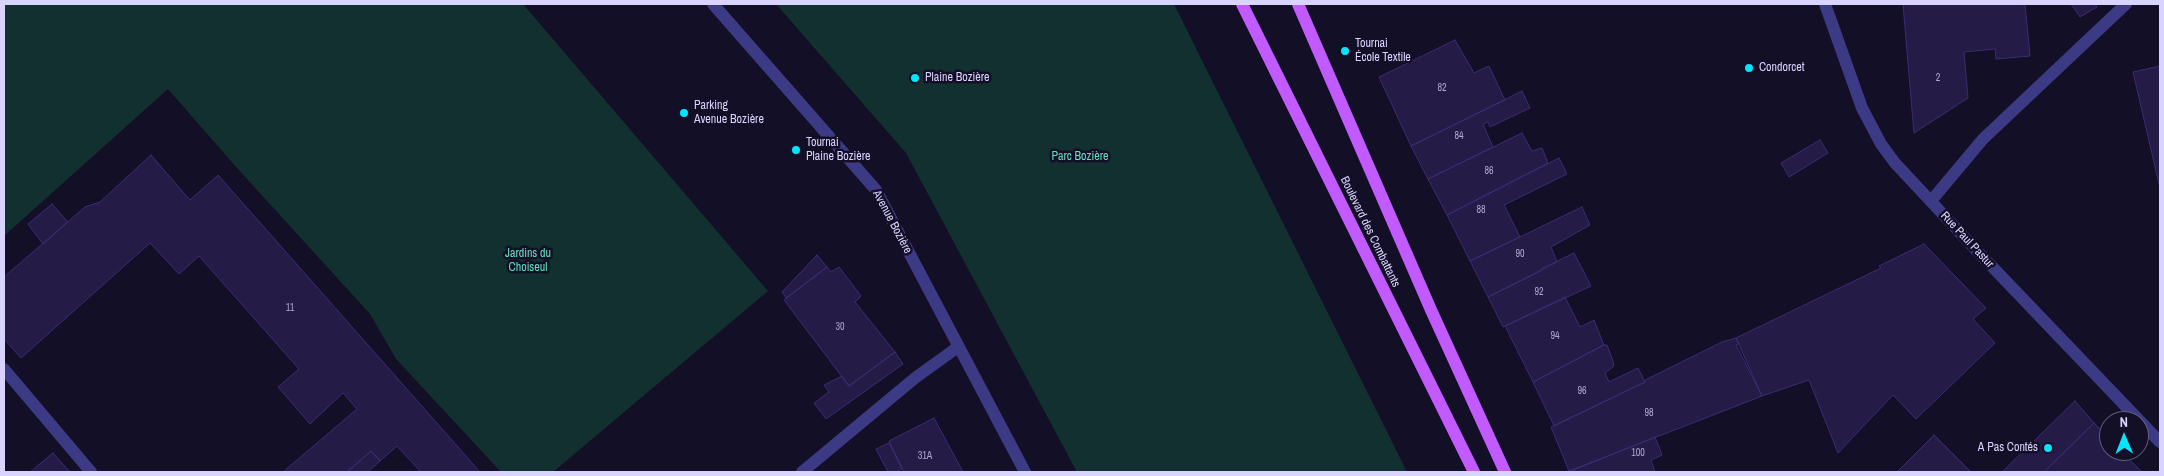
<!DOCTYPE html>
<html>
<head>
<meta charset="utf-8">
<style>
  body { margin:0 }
  #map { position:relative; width:2164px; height:476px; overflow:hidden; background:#130f26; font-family:"Archivo Narrow",sans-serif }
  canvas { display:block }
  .frame { position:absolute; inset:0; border:5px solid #d9d4ff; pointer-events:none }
  .north { position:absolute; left:2099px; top:411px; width:50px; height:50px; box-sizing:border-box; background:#130f26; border:1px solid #625e7d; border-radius:50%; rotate:359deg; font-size:14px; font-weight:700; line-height:20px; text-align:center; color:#d9d4ff }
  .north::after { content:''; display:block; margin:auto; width:18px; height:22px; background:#00e5ff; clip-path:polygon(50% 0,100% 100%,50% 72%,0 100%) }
</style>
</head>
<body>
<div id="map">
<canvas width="2164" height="476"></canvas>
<div class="frame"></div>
<div class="north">N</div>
</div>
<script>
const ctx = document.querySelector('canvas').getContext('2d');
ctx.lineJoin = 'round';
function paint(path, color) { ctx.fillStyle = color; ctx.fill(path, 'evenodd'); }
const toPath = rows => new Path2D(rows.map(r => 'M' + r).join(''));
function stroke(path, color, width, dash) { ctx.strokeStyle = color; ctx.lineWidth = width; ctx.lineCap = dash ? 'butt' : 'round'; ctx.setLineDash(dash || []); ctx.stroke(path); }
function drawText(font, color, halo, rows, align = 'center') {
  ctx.font = font + ' "Archivo Narrow",sans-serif'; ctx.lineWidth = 5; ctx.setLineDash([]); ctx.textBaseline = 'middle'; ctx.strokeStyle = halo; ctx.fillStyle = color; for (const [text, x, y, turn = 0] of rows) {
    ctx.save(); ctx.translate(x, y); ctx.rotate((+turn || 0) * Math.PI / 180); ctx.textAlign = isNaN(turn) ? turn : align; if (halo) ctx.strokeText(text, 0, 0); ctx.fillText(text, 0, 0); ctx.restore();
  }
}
paint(toPath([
  [4,4,523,4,768,291,553,472,501,472,396,359,370,314,237,168,168,89,4,236],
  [776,4,1174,4,1407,472,1077,472,906,153]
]), '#12302f');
const building = toPath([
  [1903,4,2025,4,2030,56,1996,59,1995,49,1964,52,1968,98,1914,133,1903,4],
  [2071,4,2095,4,2097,7,2080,17,2071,4],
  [1455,40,1474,73,1489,66,1505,100,1411,146,1379,77,1455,40],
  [2160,66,2160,184,2159,184,2133,72,2160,66],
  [1522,91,1530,108,1490,127,1488,122,1483,124,1493,147,1428,179,1411,146,1522,91],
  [1522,133,1532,151,1542,148,1548,163,1447,215,1428,179,1522,133],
  [1820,140,1828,153,1789,177,1781,163,1820,140],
  [151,155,190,200,218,175,480,472,421,472,397,446,380,461,371,451,347,472,283,472,357,409,343,393,310,424,278,387,299,369,199,256,179,274,150,243,21,358,4,339,4,277,85,207,100,202,151,155],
  [1559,158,1567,174,1504,205,1520,237,1470,261,1447,215,1559,158],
  [52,204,68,222,43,244,28,224,52,204],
  [1582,207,1590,225,1551,247,1557,262,1488,297,1470,261,1582,207],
  [1924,244,1986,308,1973,319,1995,343,1916,419,1893,395,1838,453,1809,380,1762,396,1736,338,1881,268,1879,266,1924,244],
  [1574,253,1591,286,1503,327,1488,297,1541,271,1541,269,1574,253],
  [817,255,827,267,786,298,782,292,817,255],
  [827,267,831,272,839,267,861,296,855,302,895,352,849,386,784,300,827,267],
  [1565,297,1580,327,1594,320,1604,345,1533,382,1505,326,1565,297],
  [1736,338,1739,344,1736,345,1762,396,1569,471,1551,427,1645,382,1645,380,1722,342,1736,338],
  [1604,345,1607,345,1613,361,1614,366,1605,373,1609,382,1638,368,1645,382,1554,426,1533,382,1604,345],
  [895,352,903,364,826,419,814,403,829,392,824,385,842,376,849,386,895,352],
  [2075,401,2094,423,2044,472,2002,472,2075,401],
  [934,418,963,472,904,472,889,441,934,418],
  [2094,423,2109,438,2109,451,2121,451,2142,472,2044,472,2094,423],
  [1934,435,1971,472,1897,472,1934,435],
  [1655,437,1662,455,1651,460,1655,472,1569,472,1655,437],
  [889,443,902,469,895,472,888,472,876,449,889,443],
  [371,451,380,461,368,472,347,472,371,451],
  [53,453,70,472,30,472,53,453]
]);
paint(building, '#241b47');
stroke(building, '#3b2d73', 1);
stroke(toPath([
  [713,4,876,190,1025,472],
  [1825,4,1862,108,1881,144,1895,163,1980,254,2160,442],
  [1931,201,1983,139,2126,4],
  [4,369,91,472],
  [802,472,915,378,958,347]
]), '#3d3a85', 12);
stroke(toPath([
  [1242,4,1474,472],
  [1298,4,1431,310,1505,472]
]), '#c25bff', 12);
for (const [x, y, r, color] of [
  [1345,51,5,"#00e5ff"],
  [1749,68,5,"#00e5ff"],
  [915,78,5,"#00e5ff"],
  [684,113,5,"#00e5ff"],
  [796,150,5,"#00e5ff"],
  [2048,448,5,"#00e5ff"]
]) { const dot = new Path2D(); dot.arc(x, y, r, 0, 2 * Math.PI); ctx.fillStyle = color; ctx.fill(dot); stroke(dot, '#130f26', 2); }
drawText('10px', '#aca6d1', null, [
  ["2",1938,78],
  ["82",1442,88],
  ["84",1459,136],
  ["86",1489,171],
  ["88",1481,210],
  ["90",1520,254],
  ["92",1539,292],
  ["11",290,308],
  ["30",840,327],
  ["94",1555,336],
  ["96",1582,391],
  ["98",1649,413],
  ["100",1638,453],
  ["31A",925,456]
]);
drawText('12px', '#d9d4ff', '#130f26', [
  ["Tournai",1355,44],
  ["École Textile",1355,58],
  ["Condorcet",1759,68],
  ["Plaine Bozière",925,78],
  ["Parking",694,106],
  ["Avenue Bozière",694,120],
  ["Tournai",806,143],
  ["Plaine Bozière",806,157],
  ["A Pas Contés",2038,448,"right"]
], 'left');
drawText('12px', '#5fe0c0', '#130f26', [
  ["Parc Bozière",1080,157],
  ["Jardins du",528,254],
  ["Choiseul",528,268]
]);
drawText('12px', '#d9d4ff', '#130f26', [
  ["Avenue Bozière",892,222,62],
  ["Boulevard des Combattants",1370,232,64],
  ["Rue Paul Pastur",1967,240,47]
]);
</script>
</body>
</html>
